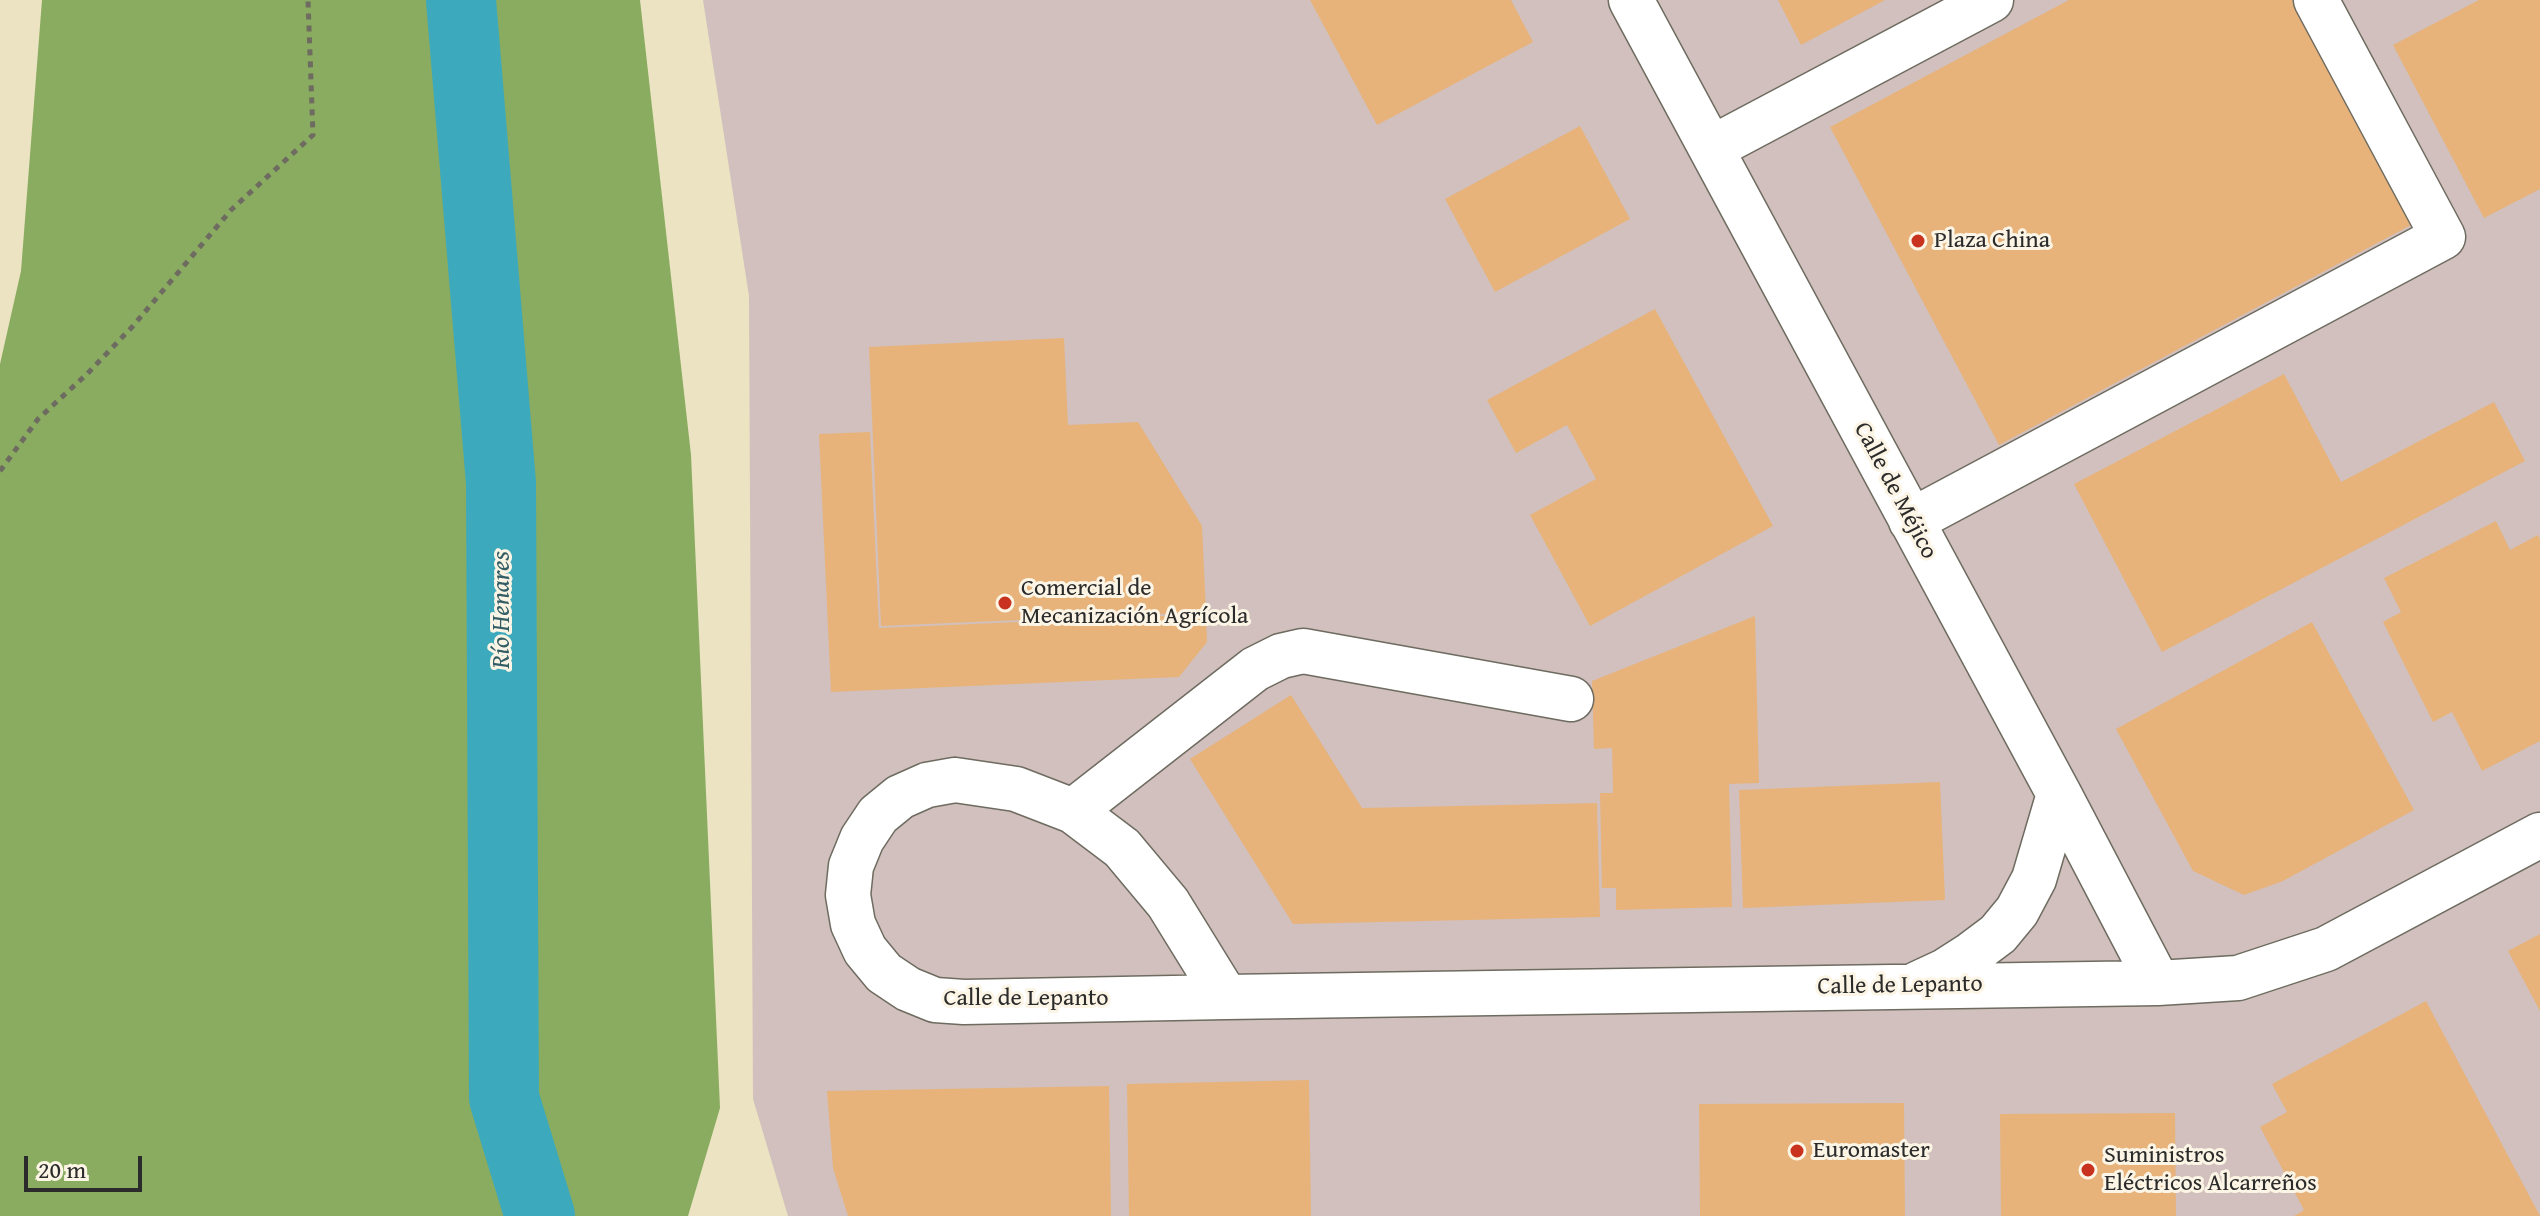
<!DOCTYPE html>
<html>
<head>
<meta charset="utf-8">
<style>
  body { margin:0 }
  #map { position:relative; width:2540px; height:1216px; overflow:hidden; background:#ebe3c2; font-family:"Gentium Book Plus",serif }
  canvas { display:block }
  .scale { position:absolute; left:24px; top:1156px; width:118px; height:36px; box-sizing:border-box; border:4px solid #2b2b2b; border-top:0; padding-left:10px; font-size:24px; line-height:28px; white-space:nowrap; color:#2b2b2b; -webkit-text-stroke:6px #fcf5e5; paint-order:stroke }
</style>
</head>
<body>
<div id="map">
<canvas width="2540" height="1216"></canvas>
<div class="scale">20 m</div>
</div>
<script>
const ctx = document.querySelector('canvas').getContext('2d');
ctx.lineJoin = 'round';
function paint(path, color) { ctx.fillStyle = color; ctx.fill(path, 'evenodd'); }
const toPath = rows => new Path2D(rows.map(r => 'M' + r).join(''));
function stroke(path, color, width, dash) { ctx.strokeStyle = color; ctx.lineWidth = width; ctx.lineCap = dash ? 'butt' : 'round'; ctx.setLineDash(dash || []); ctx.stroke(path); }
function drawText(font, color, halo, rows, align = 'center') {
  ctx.font = font + ' "Gentium Book Plus",serif'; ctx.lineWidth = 6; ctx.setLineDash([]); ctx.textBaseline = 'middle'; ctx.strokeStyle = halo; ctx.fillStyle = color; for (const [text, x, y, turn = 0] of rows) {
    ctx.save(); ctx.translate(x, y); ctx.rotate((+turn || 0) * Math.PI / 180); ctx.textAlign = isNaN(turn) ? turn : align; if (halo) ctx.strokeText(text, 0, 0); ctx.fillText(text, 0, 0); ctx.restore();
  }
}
paint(toPath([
  [703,0,2540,0,2540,1216,788,1216,753,1099,749,296]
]), '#d1c0bd');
paint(toPath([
  [42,0,640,0,691,455,720,1108,688,1216,0,1216,0,364,21,271]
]), '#8aac60');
stroke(toPath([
  [461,0,501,483,504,1098,540,1216]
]), '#3da9bc', 70);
paint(toPath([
  [1310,0,1511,0,1533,42,1377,125],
  [1778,0,1885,0,1801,45],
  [2069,0,2292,0,2411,225,1999,445,1830,127],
  [2479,0,2540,0,2540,189,2484,218,2393,45],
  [1580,126,1630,219,1495,292,1445,199],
  [1655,309,1773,526,1590,626,1530,515,1596,479,1567,425,1516,453,1487,400],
  [1064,338,1068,425,1138,422,1202,526,1206,612,881,626,869,347],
  [2284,374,2341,482,2494,402,2525,461,2162,652,2074,484],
  [870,432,879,628,1206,614,1207,642,1179,677,831,692,819,434],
  [2496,521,2510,550,2538,535,2540,540,2540,741,2482,771,2452,712,2433,722,2383,622,2401,612,2384,578],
  [1755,616,1759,783,1729,784,1732,907,1616,910,1616,888,1602,888,1600,793,1613,793,1612,748,1594,749,1592,681],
  [2312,622,2414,810,2283,881,2244,895,2193,871,2116,729],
  [1291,695,1362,808,1597,803,1600,917,1293,924,1190,759],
  [1940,782,1945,900,1743,908,1739,790],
  [2540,934,2540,1011,2508,951],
  [2426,1001,2540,1216,2294,1216,2304,1210,2260,1127,2287,1112,2272,1084],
  [1309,1080,1311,1216,1129,1216,1127,1084],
  [1109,1086,1111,1216,848,1216,833,1168,827,1091],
  [1904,1103,1905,1216,1700,1216,1699,1104],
  [2175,1113,2176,1216,2001,1216,2000,1114]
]), '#e7b37b');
const minor = toPath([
  [1631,0,2059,794,2158,983],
  [1712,148,1991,0],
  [1911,521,2443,237,2316,0],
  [955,780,1016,789,1073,811,1122,848,1168,903,1226,997,964,1002,935,1000,908,989,884,973,865,950,853,924,848,895,851,866,862,839,878,815,900,797,927,785,955,780],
  [1073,811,1255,669,1281,656,1303,651,1571,699],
  [1917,984,1945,971,1970,955,1998,934,2017,911,2034,879,2059,794],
  [1226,997,2158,983,2238,978,2326,949,2540,835]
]);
stroke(minor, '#6e6b60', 47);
stroke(toPath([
  [0,471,38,419,87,374,133,326,231,210,313,135,308,0]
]), '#6e6b60', 5, [6, 6]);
stroke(minor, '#fff', 44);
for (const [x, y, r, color] of [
  [1918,241,8,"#c8321e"],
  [1005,603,8,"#c8321e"],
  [1797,1151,8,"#c8321e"],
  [2088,1170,8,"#c8321e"]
]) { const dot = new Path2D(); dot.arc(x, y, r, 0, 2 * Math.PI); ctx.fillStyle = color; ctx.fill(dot); stroke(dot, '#fcf5e5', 3); }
drawText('24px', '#2b2b2b', '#fcf5e5', [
  ["Plaza China",1934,241],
  ["Comercial de",1021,589],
  ["Mecanización Agrícola",1021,617],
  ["Euromaster",1813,1151],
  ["Suministros",2104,1156],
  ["Eléctricos Alcarreños",2104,1184]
], 'left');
drawText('24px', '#2b2b2b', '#fcf5e5', [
  ["Calle de Méjico",1895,491,62],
  ["Calle de Lepanto",1900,986,-1],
  ["Calle de Lepanto",1026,999]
]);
drawText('italic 26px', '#325d65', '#fcf5e5', [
  ["Río Henares",502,610,-90]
]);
</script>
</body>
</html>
